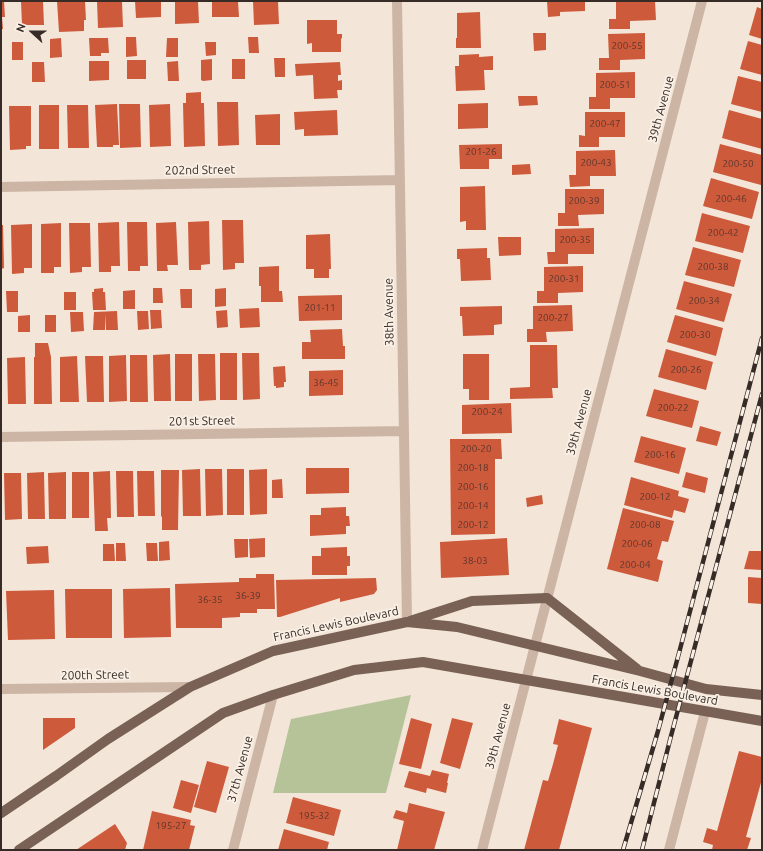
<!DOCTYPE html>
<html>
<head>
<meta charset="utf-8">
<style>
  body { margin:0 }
  #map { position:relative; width:763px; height:851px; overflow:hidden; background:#f3e6d9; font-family:Ubuntu,sans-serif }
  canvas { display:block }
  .frame { position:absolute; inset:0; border:2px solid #362b26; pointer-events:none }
  .north { position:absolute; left:12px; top:12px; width:40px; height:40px; -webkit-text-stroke:3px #faf0e5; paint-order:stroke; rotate:291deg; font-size:11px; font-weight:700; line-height:16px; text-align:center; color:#362b26 }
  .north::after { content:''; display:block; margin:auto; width:14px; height:18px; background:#362b26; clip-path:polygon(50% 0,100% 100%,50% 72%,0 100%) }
</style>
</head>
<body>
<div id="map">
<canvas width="763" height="851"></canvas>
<div class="frame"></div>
<div class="north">N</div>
</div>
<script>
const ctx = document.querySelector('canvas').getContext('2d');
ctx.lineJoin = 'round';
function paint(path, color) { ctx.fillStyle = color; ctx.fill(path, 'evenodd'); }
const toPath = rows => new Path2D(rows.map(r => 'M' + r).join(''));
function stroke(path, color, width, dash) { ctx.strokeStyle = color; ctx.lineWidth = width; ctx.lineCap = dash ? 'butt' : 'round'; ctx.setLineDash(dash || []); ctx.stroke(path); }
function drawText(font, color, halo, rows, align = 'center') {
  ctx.font = font + ' Ubuntu,sans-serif'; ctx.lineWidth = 3.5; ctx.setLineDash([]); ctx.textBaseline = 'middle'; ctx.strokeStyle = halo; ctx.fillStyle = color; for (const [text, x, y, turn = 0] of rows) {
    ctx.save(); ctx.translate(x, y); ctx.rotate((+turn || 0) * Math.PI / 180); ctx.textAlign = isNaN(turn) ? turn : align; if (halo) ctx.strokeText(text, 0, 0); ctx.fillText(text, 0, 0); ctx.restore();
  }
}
paint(toPath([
  [411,695,386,793,273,793,291,719]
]), '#b6c398');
paint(toPath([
  [1,1,4,1,5,17,2,17,3,29,1,29],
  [21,1,43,1,44,25,22,25],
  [57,1,85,1,86,20,84,20,84,31,59,32],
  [97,1,122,1,123,27,98,28],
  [135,1,161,1,161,17,136,18],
  [175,1,198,1,199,23,175,24],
  [212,1,238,1,239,17,212,17],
  [253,1,278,1,279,24,254,25],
  [547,1,585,1,585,11,560,12,560,16,548,17],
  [616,1,655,1,656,20,630,21,630,29,609,29,609,19,616,19],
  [757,7,762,9,762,39,749,35],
  [480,12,481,48,456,48,456,38,457,38,457,13],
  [307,20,337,20,337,34,342,34,342,38,341,39,341,52,312,52,312,43,307,44],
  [533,33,546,33,546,50,534,51],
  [645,33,645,59,620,60,620,70,599,70,599,58,609,58,608,34],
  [126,37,136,37,137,56,126,57],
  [248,37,258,37,259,53,249,53],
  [61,38,62,57,50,58,50,39],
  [89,38,108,38,109,53,101,53,101,56,90,56],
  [167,38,178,38,178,57,166,57],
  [748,41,762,45,762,75,740,69],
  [12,42,23,42,23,60,12,60],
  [205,42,216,42,216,55,206,56],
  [479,54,479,57,493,56,493,70,484,70,485,90,456,91,455,66,459,66,459,55],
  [274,58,285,58,285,77,275,77],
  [212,59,212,80,203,81,201,80,201,60],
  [232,59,245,59,245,79,232,79],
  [127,60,146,60,146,79,127,79],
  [89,61,109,61,109,80,89,81],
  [178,61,179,81,168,81,167,62],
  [32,62,44,62,45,82,32,82],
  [340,62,341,75,338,75,338,81,342,80,342,90,337,90,338,98,314,99,313,75,296,76,295,64],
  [635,72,635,98,610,98,610,109,589,109,589,97,596,97,596,73],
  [738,76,762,82,762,112,731,104],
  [201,92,201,103,204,103,205,146,184,147,183,103,186,103,186,93],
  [518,96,537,96,538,105,519,106],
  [217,102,238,102,239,145,218,146],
  [488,103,488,128,458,129,458,104],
  [117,104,119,145,113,145,113,147,97,147,95,105],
  [119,104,140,104,141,147,120,148],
  [170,104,171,146,150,147,149,105],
  [39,105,59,105,59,149,39,149],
  [67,105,88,105,89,148,68,148],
  [9,106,31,106,31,146,26,146,26,149,10,150],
  [337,110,338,135,304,136,304,129,295,130,294,112],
  [729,110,762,119,762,149,722,138],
  [585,112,625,112,625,137,599,137,599,147,579,147,579,135,585,136],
  [280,114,280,145,256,145,255,115],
  [502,144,502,159,489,159,489,169,460,169,459,145],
  [720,144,762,155,762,181,761,185,713,172],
  [615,150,616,176,590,176,590,186,570,187,569,175,576,175,576,151],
  [530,164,531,174,512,175,512,165],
  [711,178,759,192,752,219,703,206],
  [485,186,486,230,466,230,466,221,460,222,460,187],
  [565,189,604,189,604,214,578,215,579,226,558,226,558,213,565,213],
  [702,213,750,226,743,253,695,241],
  [222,220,243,220,244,263,235,263,235,269,223,270],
  [209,221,210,264,201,265,201,270,189,270,188,222],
  [119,222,120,266,111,266,111,272,99,272,98,223],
  [127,222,147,222,148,266,140,266,140,271,128,271],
  [176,222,178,265,167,265,168,271,157,271,156,223],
  [61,223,61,267,54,267,54,273,41,273,41,224],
  [69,223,90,223,91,267,82,267,82,272,70,273],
  [32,224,32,268,24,268,24,273,12,274,11,225],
  [1,225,3,225,4,268,1,269],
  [594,228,594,254,568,254,568,264,548,264,547,252,555,252,555,229],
  [330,234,331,269,329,269,329,278,314,278,314,269,306,269,306,235],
  [498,237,521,237,521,255,499,256],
  [693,247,741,260,734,287,685,275],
  [487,248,487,258,490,258,491,280,461,281,460,259,457,259,457,249],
  [279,266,279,291,282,291,283,302,261,302,261,286,259,286,259,267],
  [583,266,583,292,558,293,558,303,537,303,537,291,544,291,544,267],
  [684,281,732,294,724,322,676,309],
  [103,288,103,292,105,292,106,310,93,310,92,292,94,292,94,289],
  [153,288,162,288,163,303,153,303],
  [226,288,226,306,215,307,215,289],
  [180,289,192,289,192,308,181,308],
  [135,290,135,309,123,309,123,291],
  [6,291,18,291,18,312,7,312],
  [64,292,76,292,76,310,64,310],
  [342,295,342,320,299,321,298,296],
  [572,305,573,331,546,332,547,342,527,342,527,329,533,329,533,306],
  [502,306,502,324,494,325,494,335,463,336,462,316,460,316,460,307],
  [259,308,260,327,240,328,239,309],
  [150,310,161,310,162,328,151,329],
  [227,310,228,327,217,328,216,311],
  [117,311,118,330,106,330,105,314,105,330,93,330,94,312],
  [137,311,148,311,149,329,138,330],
  [70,312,83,312,84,331,71,332],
  [30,315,30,332,18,332,18,316],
  [45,315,56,315,56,332,45,332],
  [675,315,723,328,716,356,667,342],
  [342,329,343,346,345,346,345,359,302,359,302,342,311,342,310,330],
  [35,343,48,343,51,357,52,404,34,404,34,357,35,357],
  [530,345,557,345,558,388,552,388,553,398,510,399,510,388,530,387],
  [666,349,713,362,706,390,658,377],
  [220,353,237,353,237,400,220,400],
  [242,353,259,353,260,399,243,400],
  [170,354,171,401,154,401,153,355],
  [175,354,192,354,192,401,175,401],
  [198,354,215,354,216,400,199,401],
  [463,354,489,354,489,400,469,400,469,389,463,389],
  [126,355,127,401,109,402,109,356],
  [130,355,147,355,148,402,130,402],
  [77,356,79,402,60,402,60,357],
  [85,356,103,356,104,402,87,402],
  [25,357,26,404,8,404,7,358],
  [285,366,286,382,284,382,284,387,276,388,276,386,274,386,273,367],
  [343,370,343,395,309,396,309,371],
  [654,389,699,401,692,428,646,416],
  [511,403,512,433,462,434,462,405],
  [700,426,721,432,717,446,696,441],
  [641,436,686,448,679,474,634,462],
  [450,439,501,439,502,459,495,459,495,534,451,535],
  [306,468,349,468,349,493,306,494],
  [200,469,201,516,183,516,182,470],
  [205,469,222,469,223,515,206,516],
  [227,469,244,469,244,515,227,515],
  [267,469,267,514,250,515,249,470],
  [161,470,179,470,178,530,162,530,162,517,161,516],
  [110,471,111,518,107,518,108,531,95,531,93,472],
  [116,471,133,471,134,517,117,517],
  [137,471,154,471,155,516,138,516],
  [44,472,45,519,28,519,27,473],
  [66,472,66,519,49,519,48,473],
  [72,472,89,472,89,518,72,518],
  [686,472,708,478,705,493,682,487],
  [4,473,21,473,22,519,5,520],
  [631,477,679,491,678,496,689,499,685,513,674,510,672,518,624,505],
  [282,479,283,498,272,498,272,480],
  [542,495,543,504,527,507,526,498],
  [346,507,346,516,349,516,350,526,346,526,346,534,310,536,310,515,321,515,321,508],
  [623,508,674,521,668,542,662,541,657,559,663,561,658,582,607,569],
  [265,538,265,557,250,558,249,539],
  [507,538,509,575,441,578,440,542],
  [234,539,248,539,248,557,235,558],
  [169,541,170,560,159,561,159,542],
  [116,543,125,543,126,561,116,561],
  [146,543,157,543,158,561,147,561],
  [103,544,114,544,115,561,103,561],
  [48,546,49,563,27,564,26,547],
  [347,547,347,556,350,556,350,566,347,566,347,575,312,575,312,556,321,556,321,548],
  [749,551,762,551,762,570,744,569],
  [256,574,274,574,275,609,257,609,257,613,240,613,240,617,222,618,222,628,176,628,175,584,239,582,239,578,256,578],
  [748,577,762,578,762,604,748,603],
  [376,578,377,590,374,594,340,602,340,598,280,617,277,617,276,580],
  [170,588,171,637,124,638,123,589],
  [65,589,112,589,112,638,66,638],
  [54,590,55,639,8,640,6,591],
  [43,718,75,718,75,728,43,750],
  [411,718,432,724,421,769,399,764],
  [452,718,473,723,460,769,440,763],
  [559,719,592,728,559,850,524,850,543,780,548,781,553,764,558,745,553,744],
  [739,751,762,757,762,779,746,837,751,838,747,850,712,850,713,845,703,842,707,828,717,831],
  [207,761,229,767,216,813,194,807],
  [432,770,449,774,447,783,448,783,446,793,427,788,426,793,404,787,409,771,430,776],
  [181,780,199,785,191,813,173,808],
  [293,797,341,810,334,836,286,823],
  [409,803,445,812,434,850,397,850,404,821,393,818,396,810,407,813],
  [152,811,191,820,190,825,195,826,189,850,143,850],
  [115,824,127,843,125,850,76,850],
  [284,829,329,842,327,850,278,850]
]), '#ce5a3c');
stroke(toPath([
  [397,1,407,622],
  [1,187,400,180],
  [1,437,404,431],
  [1,689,190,687],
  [233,850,273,695],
  [482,850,702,1],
  [669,850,705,712]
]), '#ccb5a4', 10);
stroke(toPath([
  [410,621,472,601,547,598,637,669],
  [1,813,56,776,108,739,190,687,273,651,407,622,457,627,640,671,706,689,762,695],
  [19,850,223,713,273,695,354,670,423,662,762,721]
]), '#796156', 10);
const rail = toPath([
  [623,850,658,731,679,653,762,338],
  [642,850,671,736,762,394]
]);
stroke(rail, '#362b26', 4.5);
stroke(rail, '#faf0e5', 3, [9]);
drawText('10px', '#5c372c', null, [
  ["200-55",627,46],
  ["200-51",615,85],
  ["200-47",605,124],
  ["201-26",481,152],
  ["200-43",596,163],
  ["200-50",738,164],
  ["200-46",731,199],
  ["200-39",584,201],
  ["200-42",723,233],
  ["200-35",575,240],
  ["200-38",713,267],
  ["200-31",564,279],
  ["200-34",704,301],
  ["201-11",320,308],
  ["200-27",553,318],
  ["200-30",695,335],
  ["200-26",686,370],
  ["36-45",326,383],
  ["200-22",673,408],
  ["200-24",487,412],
  ["200-20",476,449],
  ["200-16",660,455],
  ["200-18",473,468],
  ["200-16",473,487],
  ["200-12",655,497],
  ["200-14",473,506],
  ["200-12",473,525],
  ["200-08",645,525],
  ["200-06",637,544],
  ["38-03",475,561],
  ["200-04",635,565],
  ["36-39",248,596],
  ["36-35",210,600],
  ["195-32",314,816],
  ["195-27",171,826]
]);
drawText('12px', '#362b26', '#faf0e5', [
  ["39th Avenue",661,109,-75],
  ["202nd Street",200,170,-1],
  ["38th Avenue",389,312,-91],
  ["201st Street",202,421,-1],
  ["39th Avenue",579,422,-75],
  ["Francis Lewis Boulevard",336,624,-12],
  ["200th Street",95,675,-1],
  ["Francis Lewis Boulevard",655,690,10],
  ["39th Avenue",498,736,-75],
  ["37th Avenue",240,769,-75]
]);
</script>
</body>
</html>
